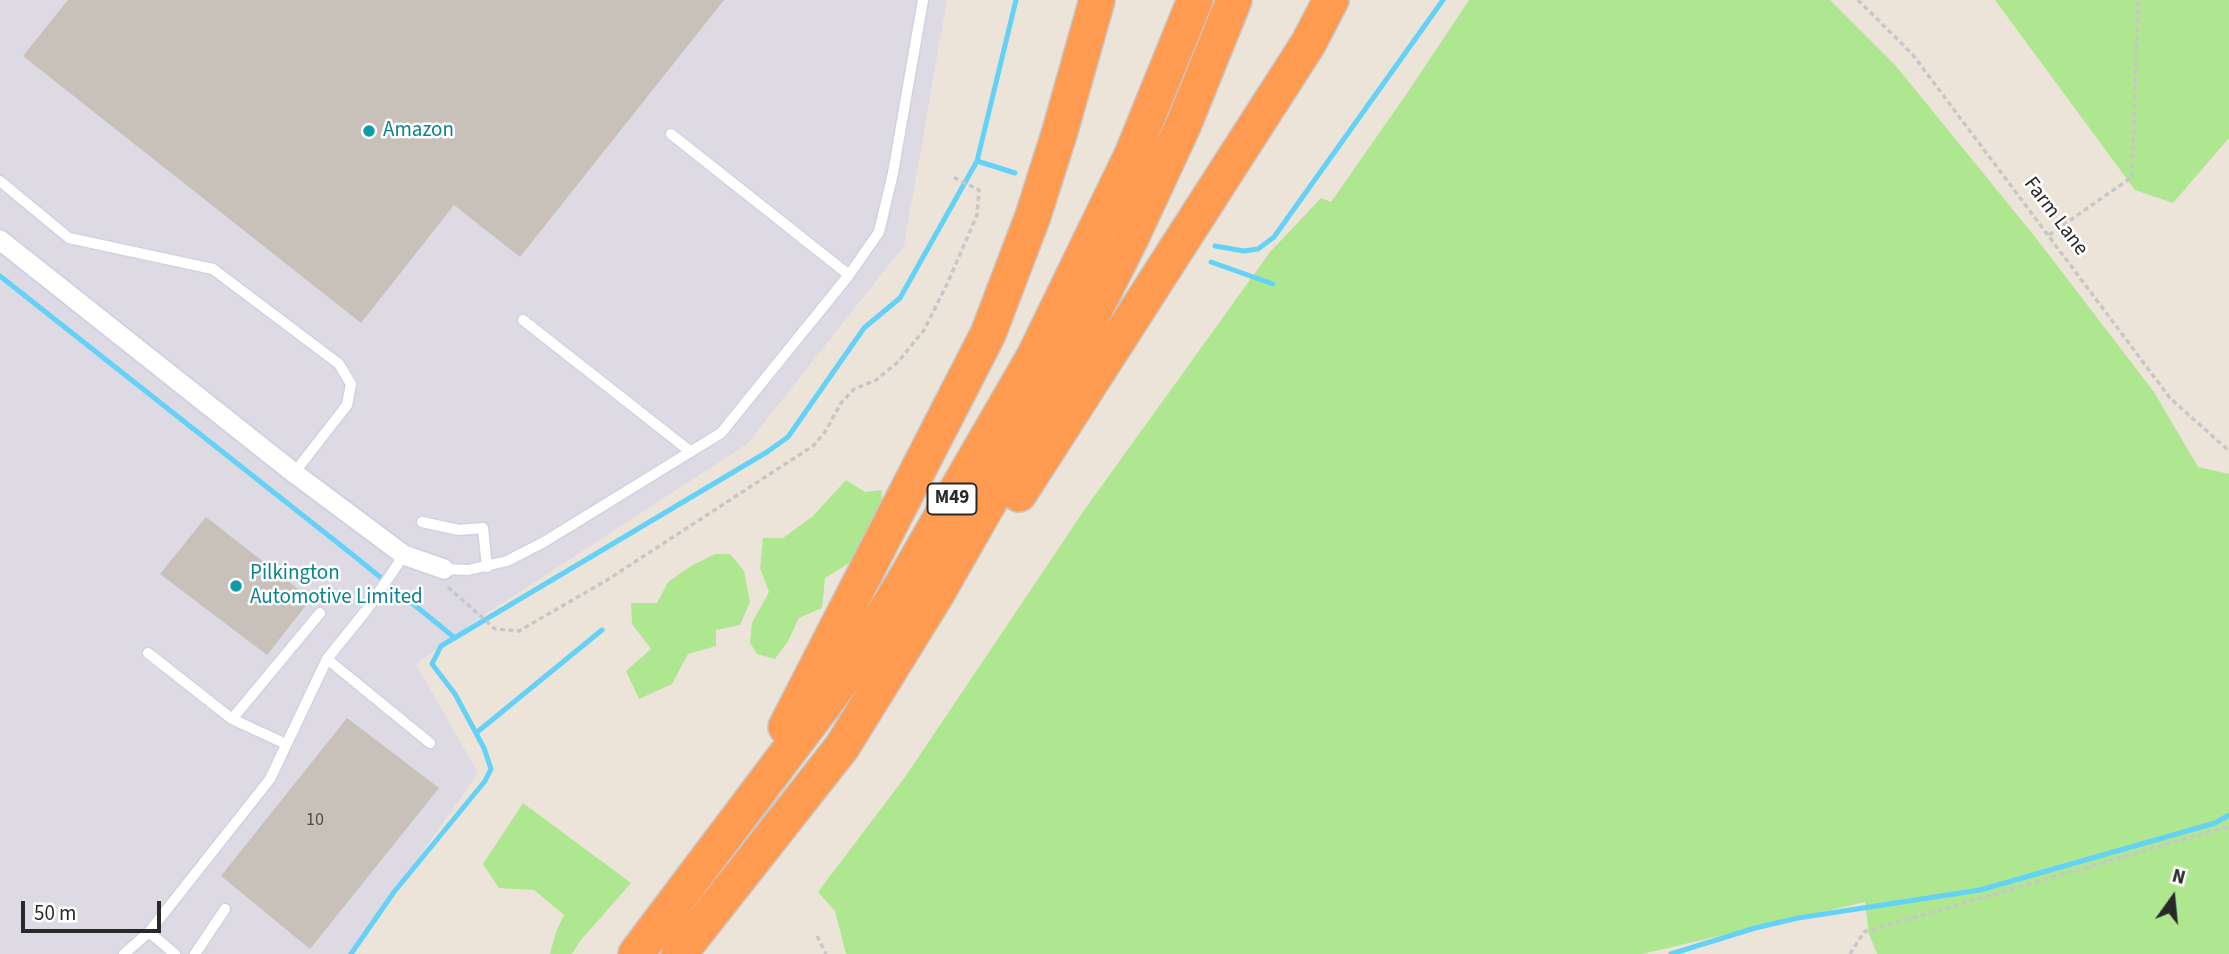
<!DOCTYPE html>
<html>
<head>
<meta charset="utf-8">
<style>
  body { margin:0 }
  #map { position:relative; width:2229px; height:954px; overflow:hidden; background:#ece4d9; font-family:"Source Sans 3",sans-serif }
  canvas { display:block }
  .north { position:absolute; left:2138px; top:863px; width:70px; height:70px; -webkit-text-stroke:5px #fff; paint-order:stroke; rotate:15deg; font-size:19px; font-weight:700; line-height:28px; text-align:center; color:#292929 }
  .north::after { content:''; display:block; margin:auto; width:24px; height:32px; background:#292929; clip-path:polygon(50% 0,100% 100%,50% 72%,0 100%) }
  .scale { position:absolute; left:21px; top:901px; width:140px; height:32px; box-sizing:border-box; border:4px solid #292929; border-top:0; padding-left:9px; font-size:21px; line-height:24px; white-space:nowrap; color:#292929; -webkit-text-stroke:5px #fff; paint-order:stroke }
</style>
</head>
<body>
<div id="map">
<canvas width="2229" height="954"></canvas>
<div class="north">N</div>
<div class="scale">50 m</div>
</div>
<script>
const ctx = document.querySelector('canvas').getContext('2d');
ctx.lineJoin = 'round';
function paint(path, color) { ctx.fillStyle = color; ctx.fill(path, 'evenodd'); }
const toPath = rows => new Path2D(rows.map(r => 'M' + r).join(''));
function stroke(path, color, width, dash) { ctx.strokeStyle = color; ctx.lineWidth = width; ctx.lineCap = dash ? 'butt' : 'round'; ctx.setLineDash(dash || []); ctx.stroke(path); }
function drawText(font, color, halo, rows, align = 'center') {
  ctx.font = font + ' "Source Sans 3",sans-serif'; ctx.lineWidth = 5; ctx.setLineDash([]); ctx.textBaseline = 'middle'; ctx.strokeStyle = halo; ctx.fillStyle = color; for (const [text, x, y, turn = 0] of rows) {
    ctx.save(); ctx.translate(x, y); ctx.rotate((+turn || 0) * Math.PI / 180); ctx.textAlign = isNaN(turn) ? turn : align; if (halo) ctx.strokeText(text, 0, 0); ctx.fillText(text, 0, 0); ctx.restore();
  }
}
paint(toPath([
  [0,0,947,0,904,246,747,444,487,613,416,664,478,773,351,954,0,954]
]), '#dddae4');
paint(toPath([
  [1469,0,1830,0,1896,66,2036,238,2154,392,2198,467,2229,474,2229,954,1877,954,1869,934,1865,902,1642,954,846,954,835,911,818,892,905,777,1085,509,1270,252,1321,198,1331,202,1403,99],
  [1995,0,2229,0,2229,138,2173,203,2135,190],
  [846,480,865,492,882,490,881,512,859,557,825,578,822,608,799,618,788,641,775,659,757,654,750,643,752,623,769,592,760,568,763,538,783,538,813,516],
  [715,554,730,554,744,571,750,602,740,625,716,630,716,646,688,654,672,684,639,699,626,671,651,649,632,624,631,603,657,603,668,582,691,566],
  [523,803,631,883,580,941,572,954,550,954,556,932,564,915,534,890,499,888,483,864]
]), '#afe791');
stroke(toPath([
  [977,161,1015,173],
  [1215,246,1244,251,1258,249,1274,237,1443,0],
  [1211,262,1273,284],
  [0,276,353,555,455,638],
  [476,733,602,630],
  [351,954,394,892,485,781,491,769,484,748,455,694,432,664,441,646,767,452,788,437,864,328,900,298,977,161,1016,0],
  [1671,954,1755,928,1798,918,1980,890,2215,823,2229,815]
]), '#64d1f6', 5);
paint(toPath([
  [68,0,724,0,520,257,454,205,361,323,23,56],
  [206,517,311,599,267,655,160,574],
  [347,718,439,788,310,949,221,876]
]), '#c7c1b9');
const service = toPath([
  [671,134,849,275],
  [0,181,69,238,213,269,339,364,351,384,347,405,294,473],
  [523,320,691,452],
  [422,522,459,530,483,528,487,567],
  [444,569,468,570,507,561,544,542,721,433,849,275,879,232,893,173,923,0],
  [148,653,232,719,286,744],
  [327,659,430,743],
  [232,719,320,613],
  [149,932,175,954],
  [124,954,149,932,270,779,327,659,368,608,404,555],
  [195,954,225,909]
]);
const minor = toPath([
  [0,240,294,473,404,555,444,569]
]);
const motorway = toPath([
  [1019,494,1308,44,1331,0],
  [786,727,988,334,1033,216,1060,131,1097,0],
  [636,954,846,675,902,585,1035,355,1132,155,1195,0],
  [679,954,842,747,936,595,1065,369,1130,240,1183,126,1234,0]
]);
stroke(service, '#ced2e3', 13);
stroke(minor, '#ced2e3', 23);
stroke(motorway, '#c7c7c7', 38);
stroke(toPath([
  [1858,0,1913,55,2170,398,2229,451],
  [2049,235,2132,177,2138,0],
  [448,587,495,629,519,631,607,580,813,446,825,432,841,403,854,389,876,380,898,362,924,330,948,282,977,215,979,190,953,177],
  [817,936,826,954],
  [1850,954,1864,932,2229,826]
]), '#c7c7c7', 3.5, [5, 3.5]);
stroke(service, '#fff', 10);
stroke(minor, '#fff', 19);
stroke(motorway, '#ff9b51', 35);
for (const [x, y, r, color] of [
  [369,131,7,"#0f9aa8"],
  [236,586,7,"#0f9aa8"]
]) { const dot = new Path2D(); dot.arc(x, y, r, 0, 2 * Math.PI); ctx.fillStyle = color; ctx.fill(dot); stroke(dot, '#fff', 2.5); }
drawText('18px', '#504f4d', null, [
  ["10",315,821]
]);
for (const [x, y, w] of [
  [952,499,49]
]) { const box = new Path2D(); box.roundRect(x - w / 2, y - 15.5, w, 31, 5); ctx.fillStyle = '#fff'; ctx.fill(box); stroke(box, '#292929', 2); }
drawText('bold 19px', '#292929', null, [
  ["M49",952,499]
]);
drawText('21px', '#0d838f', '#fff', [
  ["Amazon",383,131],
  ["Pilkington",250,574],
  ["Automotive Limited",250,598]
], 'left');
drawText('21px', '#292929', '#fff', [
  ["Farm Lane",2055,217,53]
]);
</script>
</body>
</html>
